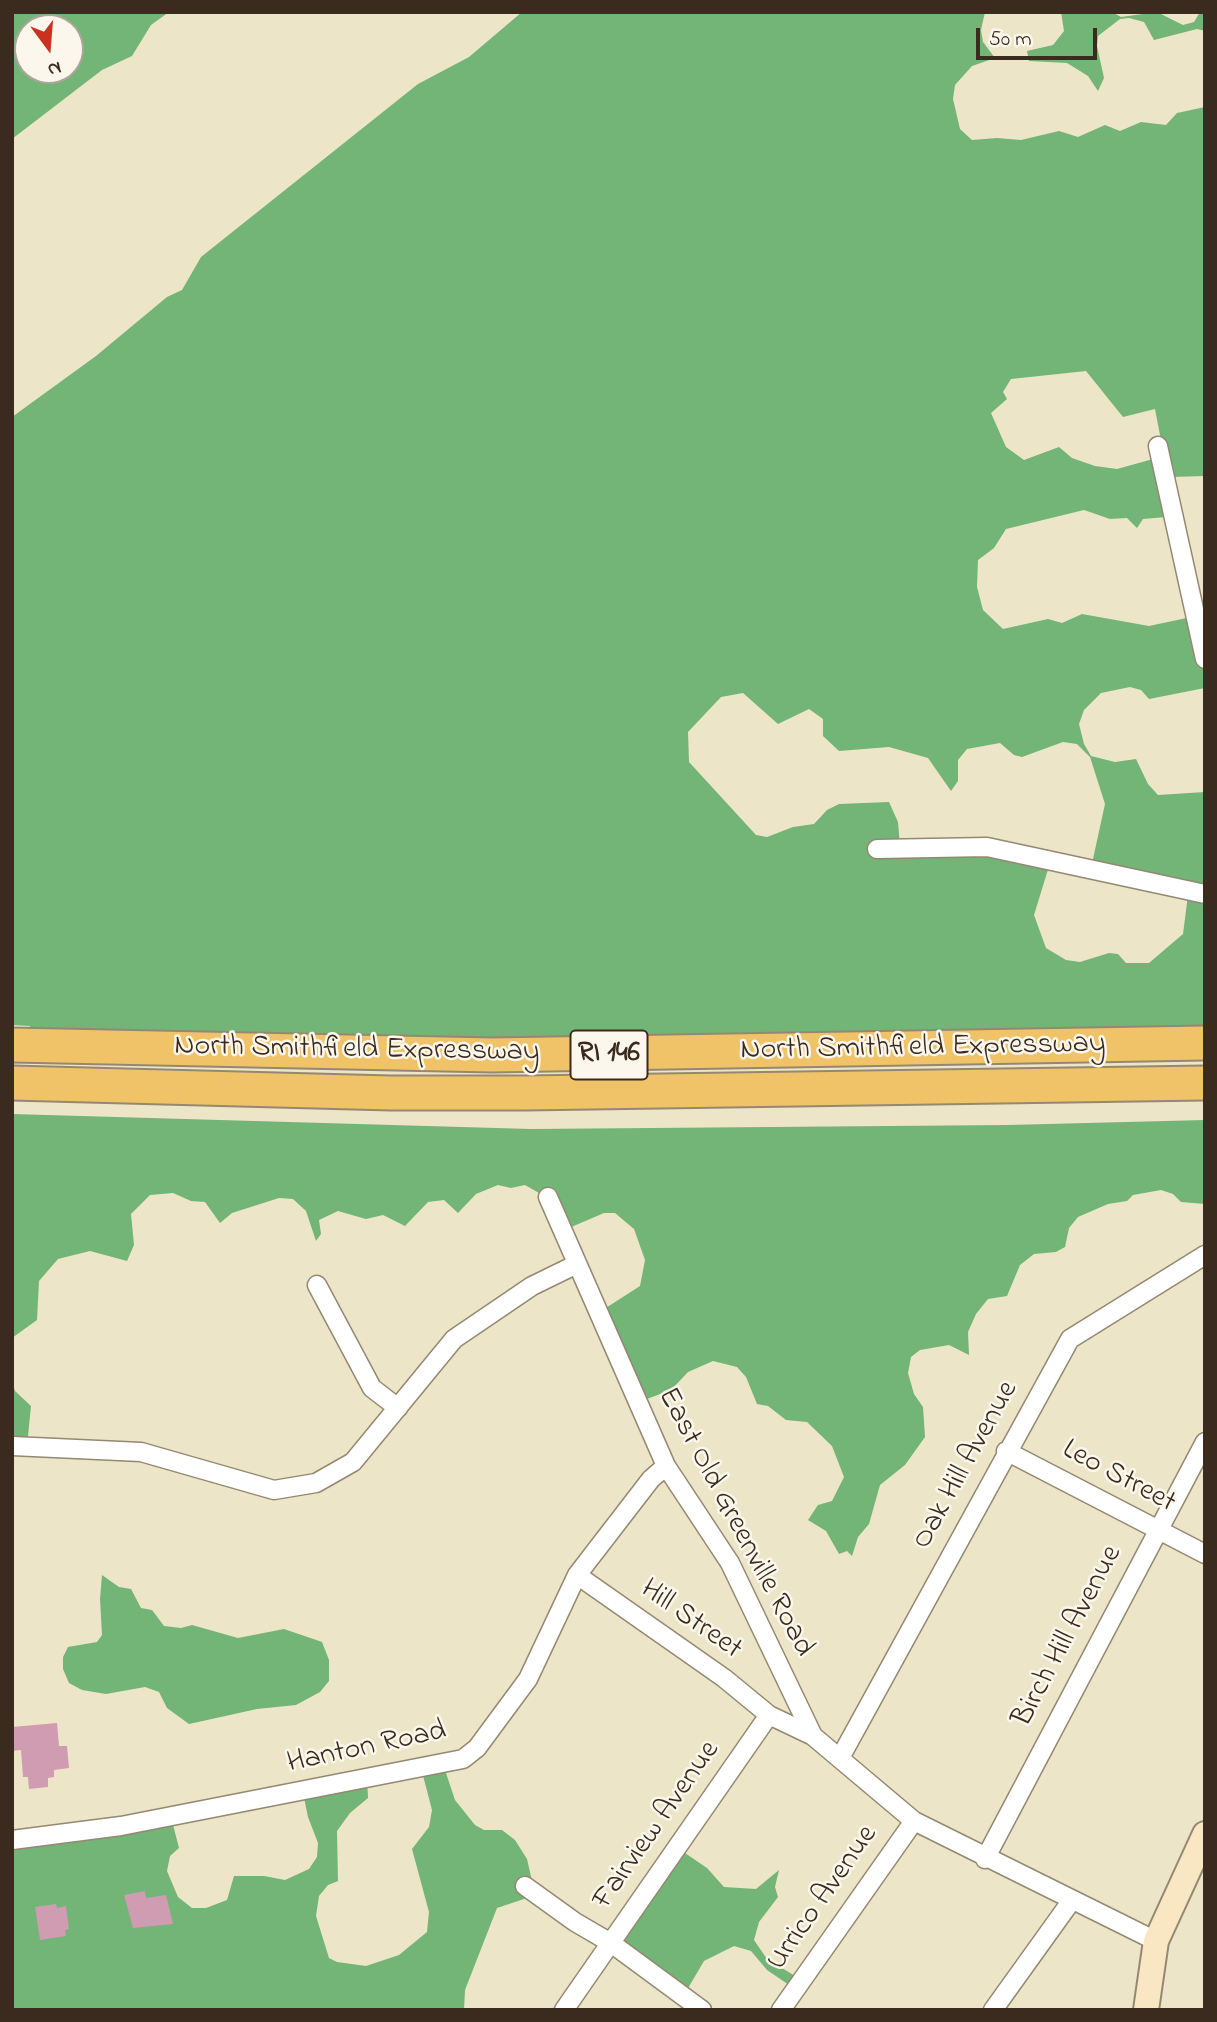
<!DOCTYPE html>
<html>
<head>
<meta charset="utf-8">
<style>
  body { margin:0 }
  #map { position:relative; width:1217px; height:2022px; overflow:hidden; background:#ede5c7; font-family:"Indie Flower",sans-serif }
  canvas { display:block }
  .frame { position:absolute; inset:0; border:14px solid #3b2a1e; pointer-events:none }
  .north { position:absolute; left:14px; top:14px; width:70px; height:70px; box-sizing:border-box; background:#fbf7ec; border:2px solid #aea59a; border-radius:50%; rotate:164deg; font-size:19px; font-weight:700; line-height:28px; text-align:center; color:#3b2a1e }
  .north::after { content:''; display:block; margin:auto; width:24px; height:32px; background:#c8321e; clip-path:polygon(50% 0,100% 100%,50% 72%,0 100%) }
  .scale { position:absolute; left:976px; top:28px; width:121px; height:32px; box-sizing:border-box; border:4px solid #3b2a1e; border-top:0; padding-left:9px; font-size:21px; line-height:24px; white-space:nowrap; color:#3b2a1e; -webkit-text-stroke:5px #fbf7ec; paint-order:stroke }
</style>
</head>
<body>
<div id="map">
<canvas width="1217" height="2022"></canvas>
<div class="frame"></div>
<div class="north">N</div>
<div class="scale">50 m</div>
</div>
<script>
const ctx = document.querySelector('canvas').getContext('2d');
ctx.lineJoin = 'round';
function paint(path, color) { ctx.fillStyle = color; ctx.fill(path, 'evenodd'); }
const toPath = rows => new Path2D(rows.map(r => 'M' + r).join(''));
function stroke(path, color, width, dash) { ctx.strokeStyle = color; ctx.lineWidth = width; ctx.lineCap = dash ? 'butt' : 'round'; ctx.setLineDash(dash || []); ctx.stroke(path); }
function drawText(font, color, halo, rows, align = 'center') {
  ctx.font = font + ' "Indie Flower",sans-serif'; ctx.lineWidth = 5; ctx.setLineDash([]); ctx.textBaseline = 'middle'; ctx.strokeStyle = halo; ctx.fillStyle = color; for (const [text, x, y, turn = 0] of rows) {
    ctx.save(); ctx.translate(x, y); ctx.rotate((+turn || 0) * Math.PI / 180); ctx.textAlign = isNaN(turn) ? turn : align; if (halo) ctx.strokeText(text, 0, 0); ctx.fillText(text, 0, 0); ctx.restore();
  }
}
paint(toPath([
  [12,12,169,12,151,25,132,56,102,70,12,139],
  [70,28,70,70,28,70,28,28],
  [522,12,985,12,981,30,983,42,995,58,972,66,955,85,953,99,960,129,972,140,997,138,1021,140,1059,131,1078,137,1105,125,1120,131,1141,122,1166,125,1177,113,1205,107,1205,476,1172,477,1178,516,1143,519,1137,528,1127,518,1110,519,1084,510,1006,529,994,548,978,560,977,587,983,610,1003,629,1048,619,1062,623,1082,614,1149,626,1196,616,1205,643,1205,688,1149,699,1141,690,1130,687,1101,693,1084,710,1079,724,1084,744,1091,756,1115,762,1136,759,1148,784,1158,795,1205,792,1205,1025,596,1041,306,1034,306,1045,29,1036,30,1026,12,1025,12,417,96,356,167,297,182,290,201,257,418,84,469,57],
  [1086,371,1123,417,1155,409,1164,456,1117,469,1095,466,1072,458,1059,447,1024,460,1006,447,991,413,1007,399,1003,392,1011,379],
  [743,693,778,724,809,709,823,719,823,736,839,751,889,747,928,758,951,791,958,781,958,760,967,749,1000,743,1014,755,1022,757,1063,742,1077,744,1090,757,1105,804,1091,868,1188,895,1183,934,1149,963,1126,963,1118,954,1109,953,1080,962,1066,960,1046,948,1034,915,1050,863,944,848,900,846,898,822,889,802,839,804,827,810,814,824,793,827,767,837,756,835,689,762,688,732,721,697],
  [1061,12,1112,12,1121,17,1157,12,1183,25,1194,22,1200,12,1205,12,1205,31,1197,29,1154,40,1144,22,1129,18,1120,19,1098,36,1097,46,1104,78,1098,91,1088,76,1067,63,1029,61,1027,51,1053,45,1064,31],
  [12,1114,531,1129,1008,1125,1205,1120,1205,1204,1181,1202,1173,1194,1161,1190,1133,1195,1127,1201,1108,1204,1078,1217,1069,1228,1065,1247,1056,1252,1034,1254,1020,1265,1007,1296,988,1299,976,1314,968,1332,969,1355,949,1345,920,1350,911,1357,908,1373,914,1394,923,1407,925,1437,905,1465,880,1485,869,1524,858,1537,852,1556,847,1551,839,1554,826,1531,808,1520,818,1505,832,1501,844,1477,832,1446,807,1422,786,1420,768,1406,757,1404,746,1377,737,1367,713,1361,688,1372,671,1390,636,1403,598,1313,640,1286,645,1260,634,1229,615,1213,604,1213,562,1231,546,1197,525,1185,511,1188,498,1185,476,1194,458,1213,444,1200,428,1202,405,1226,383,1215,366,1219,338,1211,319,1220,321,1234,316,1241,306,1211,293,1199,279,1198,232,1213,220,1223,205,1202,191,1201,173,1193,150,1195,131,1214,134,1245,127,1261,90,1251,58,1259,39,1281,37,1320,12,1338],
  [12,1382,15,1391,31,1406,27,1446,12,1446],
  [102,1575,119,1587,131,1589,141,1608,152,1610,164,1626,181,1628,192,1625,238,1638,284,1629,322,1642,329,1660,329,1681,320,1692,296,1705,257,1709,189,1724,167,1708,159,1692,145,1687,106,1694,82,1690,69,1683,63,1669,63,1657,68,1647,97,1642,102,1635,100,1599],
  [442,1761,455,1800,475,1825,484,1830,502,1830,515,1840,527,1859,534,1890,533,1896,497,1908,465,1990,464,2010,12,2010,12,1842,172,1821,179,1848,170,1856,167,1871,178,1897,192,1908,206,1908,227,1900,234,1876,264,1876,285,1880,309,1869,317,1857,318,1843,308,1817,301,1783,367,1777,368,1798,350,1813,337,1831,338,1881,328,1885,319,1896,316,1916,329,1958,337,1962,366,1966,399,1955,427,1932,429,1912,412,1849,429,1827,432,1810,420,1764],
  [682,1851,707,1868,724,1887,756,1889,779,1870,775,1887,778,1897,759,1922,754,1940,767,1959,800,1979,795,1989,767,1970,751,1951,734,1946,704,1961,684,1995,614,1945]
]), '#73b477');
paint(toPath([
  [57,1723,59,1746,67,1746,69,1768,54,1770,54,1777,48,1778,48,1787,29,1789,28,1777,23,1777,21,1750,12,1751,12,1727],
  [145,1891,146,1898,166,1895,173,1924,133,1928,124,1895],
  [56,1904,57,1908,66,1906,69,1929,65,1930,66,1936,40,1940,35,1907]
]), '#cf9cb1');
const minor = toPath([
  [1158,446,1205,659],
  [877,849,987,847,1205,894],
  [548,1197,666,1466,730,1563,813,1736,914,1821,1156,1941],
  [317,1285,372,1388,398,1408],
  [12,1446,141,1452,274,1490,316,1483,353,1462,454,1339,532,1286,575,1265],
  [1006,1451,1205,1554],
  [577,1575,724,1678,769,1715],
  [840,1758,1070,1339,1205,1255],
  [12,1840,121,1826,463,1759,477,1748,528,1679,577,1575,651,1479,666,1466],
  [985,1859,1205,1442],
  [525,1886,575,1922,611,1943,702,2010],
  [564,2010,769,1715,813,1736],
  [781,2010,914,1821],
  [993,2010,1072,1900]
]);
const secondary = toPath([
  [1146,2010,1156,1941,1205,1834]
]);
const motorway = toPath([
  [12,1045,492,1055,1205,1043],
  [12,1083,391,1093,525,1093,1205,1083]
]);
stroke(minor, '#948872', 21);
stroke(secondary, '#948872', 28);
stroke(motorway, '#948872', 37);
stroke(minor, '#fff', 18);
stroke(secondary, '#f9e7c3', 24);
stroke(motorway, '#f0c369', 33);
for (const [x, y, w] of [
  [609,1055,77]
]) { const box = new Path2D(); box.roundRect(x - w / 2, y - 24.5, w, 49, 5); ctx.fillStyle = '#fbf7ec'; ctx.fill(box); stroke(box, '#3b2a1e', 2); }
drawText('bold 28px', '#3b2a1e', null, [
  ["RI 146",609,1055]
]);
drawText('30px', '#3b2a1e', '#fbf7ec', [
  ["North Smithfield Expressway",923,1049,-1],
  ["North Smithfield Expressway",357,1051,1],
  ["Oak Hill Avenue",967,1466,-61],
  ["Leo Street",1118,1478,28],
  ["East Old Greenville Road",734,1523,62],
  ["Hill Street",690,1621,35],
  ["Birch Hill Avenue",1069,1637,-62],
  ["Hanton Road",367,1749,-12],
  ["Fairview Avenue",658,1826,-55],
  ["Urrico Avenue",824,1899,-55]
]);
</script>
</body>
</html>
